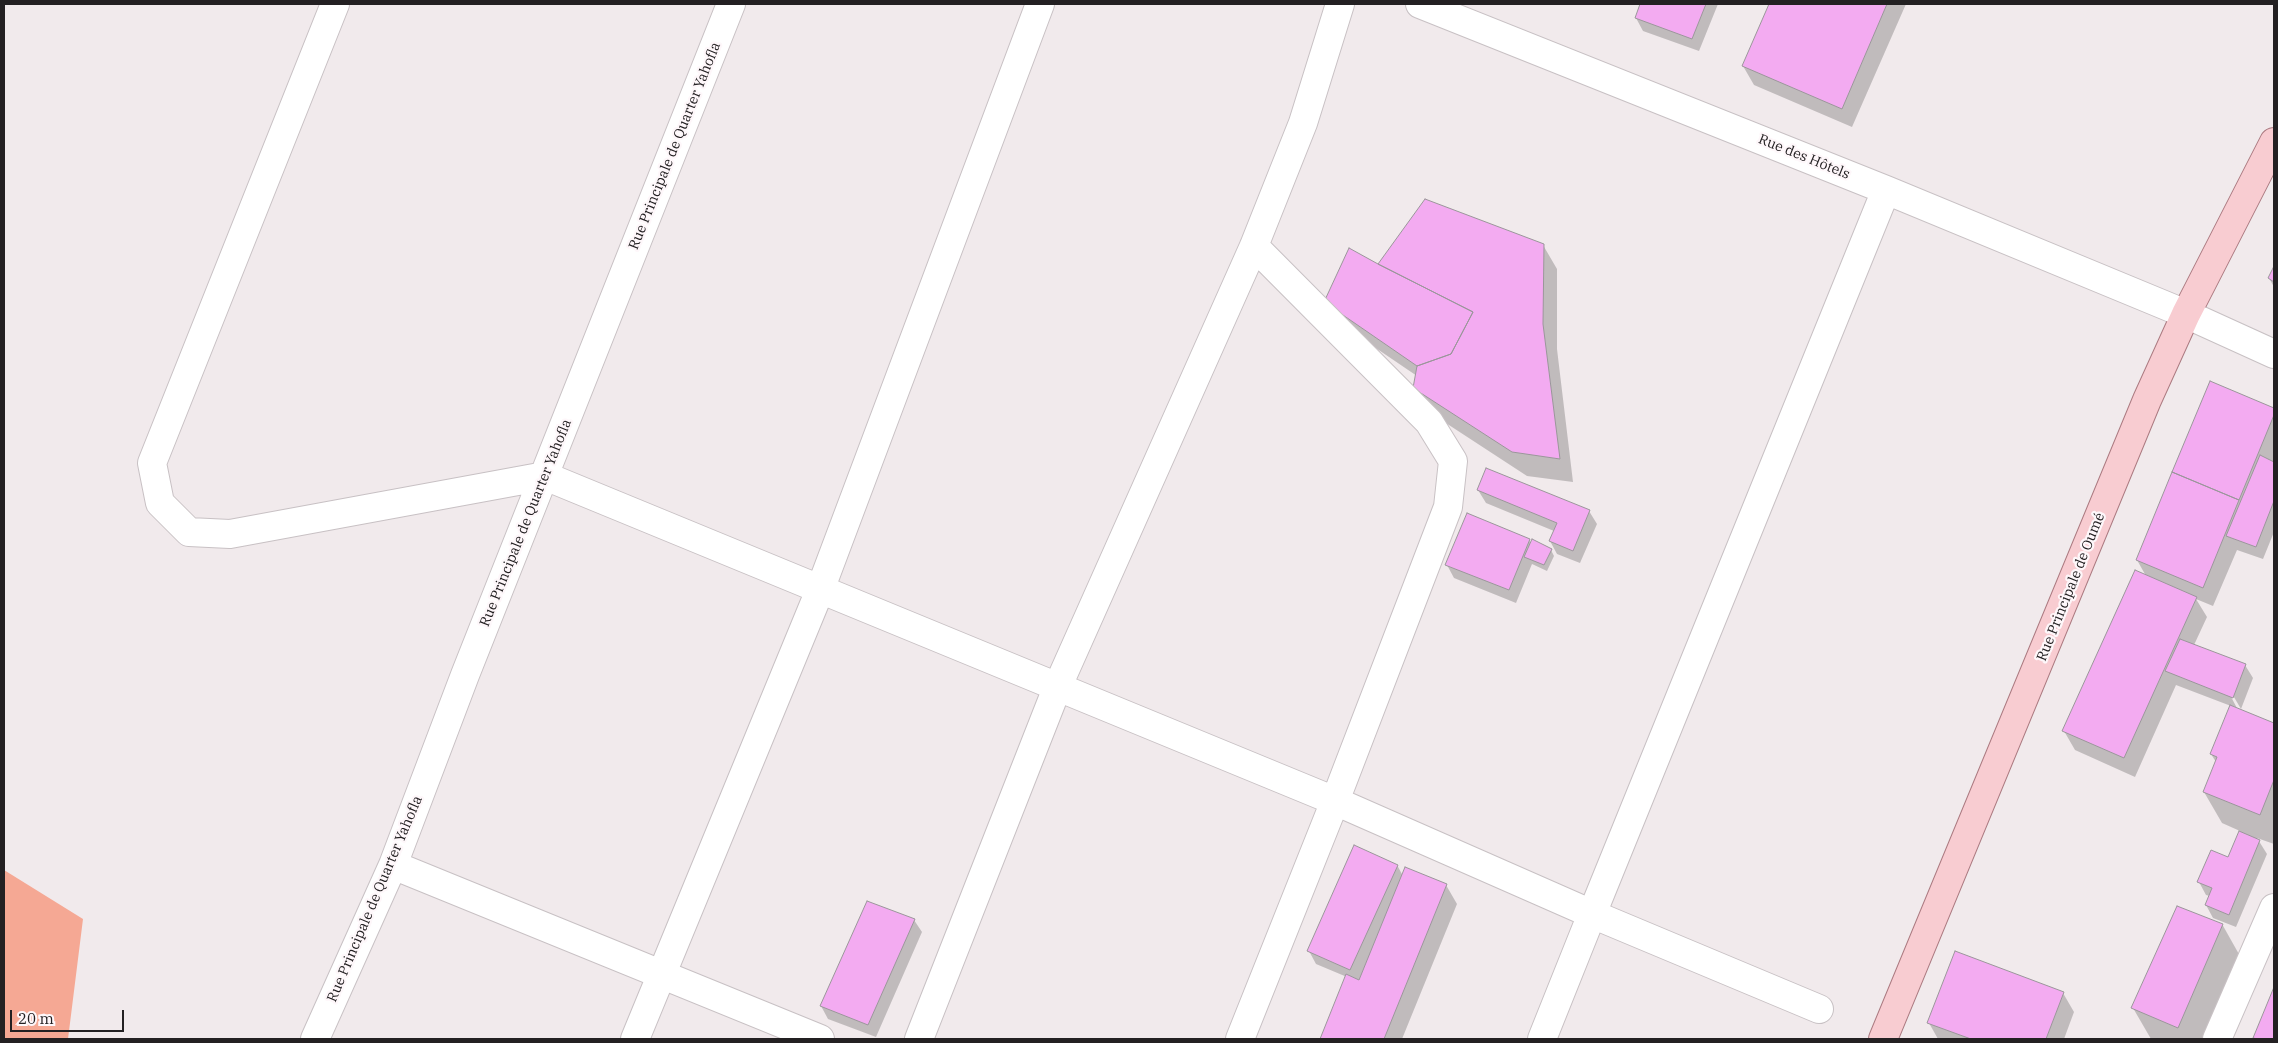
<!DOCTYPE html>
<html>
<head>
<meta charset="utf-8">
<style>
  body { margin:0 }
  #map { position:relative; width:2278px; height:1043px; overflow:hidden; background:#f1eaec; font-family:"IBM Plex Serif",serif }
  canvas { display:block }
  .frame { position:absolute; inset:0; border:5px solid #232022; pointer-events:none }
  .scale { position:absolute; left:10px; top:1010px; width:114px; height:22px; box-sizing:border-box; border:2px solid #232022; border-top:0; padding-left:6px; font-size:15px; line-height:18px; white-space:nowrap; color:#232022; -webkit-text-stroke:4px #fef7fa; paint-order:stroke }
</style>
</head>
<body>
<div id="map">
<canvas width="2278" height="1043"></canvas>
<div class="frame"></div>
<div class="scale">20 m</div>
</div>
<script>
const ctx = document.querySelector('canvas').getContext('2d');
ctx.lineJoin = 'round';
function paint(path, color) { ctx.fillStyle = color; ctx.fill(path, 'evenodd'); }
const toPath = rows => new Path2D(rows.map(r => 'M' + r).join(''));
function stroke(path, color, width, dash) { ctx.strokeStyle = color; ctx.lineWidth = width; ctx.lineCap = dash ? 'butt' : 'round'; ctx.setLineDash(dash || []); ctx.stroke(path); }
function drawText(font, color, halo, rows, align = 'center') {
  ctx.font = font + ' "IBM Plex Serif",serif'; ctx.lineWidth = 4.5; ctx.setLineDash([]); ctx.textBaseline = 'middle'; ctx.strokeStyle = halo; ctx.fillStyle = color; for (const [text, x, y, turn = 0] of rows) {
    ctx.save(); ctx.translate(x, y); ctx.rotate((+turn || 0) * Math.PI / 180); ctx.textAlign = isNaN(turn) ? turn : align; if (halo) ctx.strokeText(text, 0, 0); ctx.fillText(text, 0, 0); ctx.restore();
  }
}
paint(toPath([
  [4,870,83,919,68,1039,4,1039]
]), '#f5a894');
paint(toPath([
  [1641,4,1718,4,1699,51,1643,31,1636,18],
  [1770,4,1906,4,1852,127,1754,85,1743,66],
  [1543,245,1557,269,1557,349,1573,482,1527,476,1429,412,1415,388,1417,376,1336,321,1325,302],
  [2274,269,2274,287,2269,278],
  [2210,383,2274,409,2274,532,2263,559,2237,550,2213,606,2196,599,2207,617,2194,645,2245,665,2253,678,2241,709,2231,692,2229,693,2238,710,2274,724,2274,844,2257,838,2267,854,2236,927,2213,918,2206,905,2210,896,2206,895,2199,882,2228,859,2240,831,2222,823,2204,792,2216,762,2211,754,2231,706,2176,685,2135,777,2075,750,2064,731,2146,576,2137,560],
  [1478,490,1589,511,1597,524,1580,563,1557,554,1550,541,1554,531,1486,503],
  [1529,540,1531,544,1551,550,1554,556,1547,571,1532,564,1516,603,1454,578,1447,565],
  [1397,865,1403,876,1446,885,1457,904,1402,1039,1321,1039,1347,977,1316,964,1309,951],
  [914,920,922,932,876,1037,828,1019,821,1006],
  [2222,924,2240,956,2205,1039,2151,1039,2133,1008],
  [2274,990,2274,1039,2255,1039,2254,1038],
  [2063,993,2074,1012,2064,1039,1938,1039,1929,1023]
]), '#0003');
const building = toPath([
  [1640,4,1706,4,1692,39,1635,18,1640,4],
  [1769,4,1887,4,1842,109,1742,66,1769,4],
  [1425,199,1544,244,1543,324,1560,459,1512,452,1413,388,1417,366,1451,354,1473,312,1378,264,1425,199],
  [1349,248,1378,264,1473,312,1451,354,1417,366,1324,302,1349,248],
  [2274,266,2274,282,2268,278,2274,266],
  [2210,381,2274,408,2274,415,2239,500,2172,472,2210,381],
  [2260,455,2274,462,2274,501,2256,547,2226,536,2260,455],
  [1486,468,1590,510,1573,551,1549,541,1557,523,1477,490,1486,468],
  [2172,472,2239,500,2203,588,2136,560,2172,472],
  [1467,513,1530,539,1509,590,1445,565,1467,513],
  [1532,539,1552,549,1544,565,1524,557,1532,539],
  [2135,570,2197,597,2124,758,2062,731,2135,570],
  [2180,639,2246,664,2233,698,2165,671,2180,639],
  [2230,705,2274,723,2274,780,2260,815,2203,792,2217,757,2210,754,2230,705],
  [2239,831,2260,840,2229,915,2205,905,2212,888,2197,882,2211,850,2228,857,2239,831],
  [1354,845,1398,865,1350,970,1307,951,1354,845],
  [1405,867,1447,884,1384,1039,1320,1039,1346,974,1359,980,1405,867],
  [867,901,915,919,868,1025,820,1006,867,901],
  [2177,906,2223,924,2178,1028,2131,1008,2177,906],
  [1955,951,2064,992,2046,1039,1971,1039,1927,1023,1955,951],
  [2274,987,2274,1039,2257,1039,2253,1038,2274,987]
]);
paint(building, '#f3abf1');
stroke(building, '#9a969a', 1);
const minor = toPath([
  [335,4,152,463,160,503,189,532,230,534,545,476,1335,801,1592,914,1542,1039],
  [1420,4,1886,190,2186,314,2274,354],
  [393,865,820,1039],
  [1819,1009,1592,914,1886,190],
  [315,1039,393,865,465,675,731,4],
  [635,1039,820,590,1040,4],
  [919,1039,1057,688,1254,246,1303,123,1340,4],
  [1240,1039,1335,801,1448,507,1453,461,1429,422,1254,246],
  [2217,1039,2274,908]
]);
const major = toPath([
  [1883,1039,2147,400,2186,314,2274,142]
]);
stroke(minor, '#c8c1c4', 30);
stroke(major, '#ab7a80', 30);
stroke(minor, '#fff', 28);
stroke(major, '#f8ccd1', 28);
drawText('14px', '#232022', '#fef7fa', [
  ["Rue Principale de Quarter Yahofla",675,146,-68],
  ["Rue des Hôtels",1804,157,22],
  ["Rue Principale de Quarter Yahofla",526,523,-68],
  ["Rue Principale de Oumé",2071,587,-68],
  ["Rue Principale de Quarter Yahofla",375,899,-67]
]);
</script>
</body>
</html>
